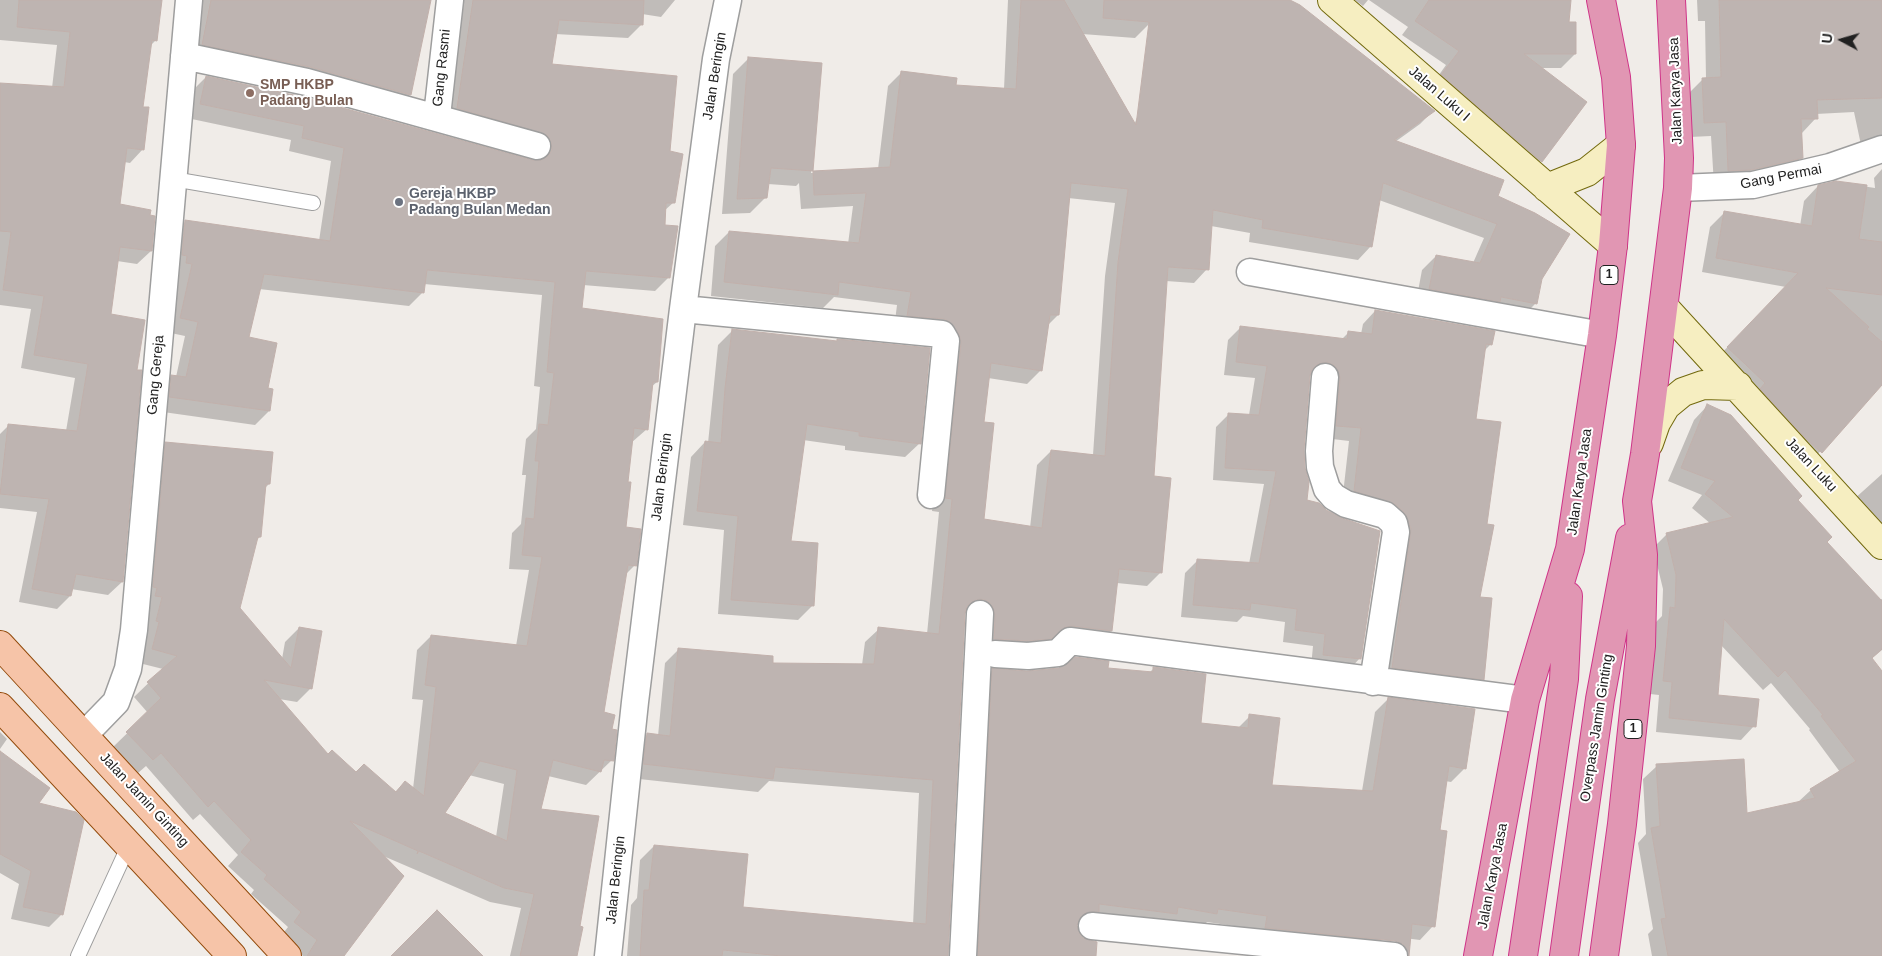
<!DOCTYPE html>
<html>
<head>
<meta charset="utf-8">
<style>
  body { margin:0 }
  #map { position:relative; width:1882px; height:956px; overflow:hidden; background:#f0ece8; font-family:Helvetica,sans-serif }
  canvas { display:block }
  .north { position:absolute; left:1817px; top:15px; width:50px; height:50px; -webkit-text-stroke:4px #fff; paint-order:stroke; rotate:276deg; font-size:14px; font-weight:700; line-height:20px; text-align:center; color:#212121 }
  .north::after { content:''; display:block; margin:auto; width:18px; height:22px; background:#212121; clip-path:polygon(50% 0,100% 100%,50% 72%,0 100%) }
</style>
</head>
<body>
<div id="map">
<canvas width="1882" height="956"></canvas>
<div class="north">U</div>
</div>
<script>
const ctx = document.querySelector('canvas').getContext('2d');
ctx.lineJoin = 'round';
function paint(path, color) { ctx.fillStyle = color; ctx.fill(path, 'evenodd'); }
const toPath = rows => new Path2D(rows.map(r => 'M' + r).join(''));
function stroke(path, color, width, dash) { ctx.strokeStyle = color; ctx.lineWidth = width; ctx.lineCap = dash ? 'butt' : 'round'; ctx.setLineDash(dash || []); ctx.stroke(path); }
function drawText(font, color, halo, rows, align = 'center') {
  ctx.font = font + ' Helvetica,sans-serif'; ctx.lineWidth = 4; ctx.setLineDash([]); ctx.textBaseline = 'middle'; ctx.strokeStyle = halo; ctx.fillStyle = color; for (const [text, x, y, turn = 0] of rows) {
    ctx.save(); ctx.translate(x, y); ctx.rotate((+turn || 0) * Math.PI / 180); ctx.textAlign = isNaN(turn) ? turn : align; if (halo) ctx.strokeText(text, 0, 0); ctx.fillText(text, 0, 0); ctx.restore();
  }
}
paint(toPath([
  [0,0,160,0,156,40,150,46,142,108,143,149,130,163,124,162,119,205,151,251,137,264,117,261,110,315,135,371,122,582,108,595,71,589,70,596,57,609,19,602,37,512,0,508,0,434,9,425,66,431,75,378,21,368,31,309,0,305,0,84,52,88,57,45,0,40,0,44],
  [199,0,430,0,410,95,397,108,190,58],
  [462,0,675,0,661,17,642,14,642,24,628,38,555,34,550,65,669,152,674,202,664,211,669,277,655,291,583,285,581,310,657,382,651,387,647,429,631,443,627,483,625,528,635,565,625,575,602,713,610,730,612,760,586,785,548,776,540,810,578,927,576,956,510,956,521,908,490,902,381,855,342,956,303,956,281,936,288,927,251,894,254,890,228,866,238,855,200,814,193,820,146,766,138,773,113,747,148,713,134,697,163,669,139,663,142,635,149,611,142,610,152,457,166,443,269,484,265,488,260,537,255,541,239,608,282,659,285,642,299,628,311,688,297,702,279,699,328,756,356,774,394,793,405,782,413,789,423,700,412,699,417,650,431,636,516,646,529,570,509,569,512,533,521,524,526,475,522,475,526,439,536,429,540,387,534,386,542,295,424,284,423,292,409,306,259,289,248,338,266,389,269,411,255,425,156,411,158,390,172,376,176,377,185,336,166,332,179,278,173,277,171,236,185,222,319,241,331,161,289,151,291,140,187,118,192,91,206,77,538,162,538,156,444,122],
  [469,775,504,784,496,837,443,813],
  [1008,0,1154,0,1152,21,1135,38,1082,34,1134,125,1186,0,1287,0,1433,111,1420,124,1395,142,1496,197,1541,279,1536,303,1522,317,1416,302,1422,270,1436,256,1473,263,1484,238,1379,200,1371,246,1358,260,1249,242,1250,233,1211,226,1207,269,1194,283,1166,281,1153,478,1161,572,1147,586,1117,583,1111,631,1097,644,1057,639,1050,640,1036,652,981,653,974,615,964,613,947,956,627,956,631,905,637,898,640,860,654,846,742,908,913,925,919,793,769,781,758,792,630,778,633,748,647,735,658,736,665,663,679,649,771,664,862,665,865,642,879,629,927,634,939,512,932,511,948,356,946,348,894,329,897,305,834,297,823,308,711,296,715,246,729,232,848,244,853,206,801,209,799,183,796,186,768,184,766,197,750,213,722,214,733,74,749,58,820,64,811,173,878,169,888,86,901,73,954,86,1004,89],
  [1068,198,1115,203,1105,276,1093,455,1051,451,1037,465,1030,528,982,521,983,423,988,378,1027,384,1041,370,1047,326,1058,315],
  [1355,0,1368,0,1363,6],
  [1369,0,1570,0,1568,24,1575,54,1561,68,1540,68,1585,102,1541,161,1527,175,1429,89,1446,65,1402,35,1408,27],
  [1697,0,1882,0,1882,159,1861,145,1854,112,1816,114,1816,118,1802,133,1802,157,1787,172,1714,185,1711,136,1690,137,1688,94,1703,79,1706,79,1705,21,1698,21],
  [1882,169,1882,383,1807,466,1713,362,1786,287,1702,272,1710,227,1725,212,1800,226,1804,201,1818,186,1836,182,1875,188,1874,178],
  [1375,311,1491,344,1483,352,1475,420,1486,525,1479,598,1482,679,1470,692,1380,680,1392,525,1342,503,1349,441,1324,438,1313,374,1309,375,1303,450,1305,501,1360,658,1348,671,1311,667,1313,646,1283,642,1285,622,1243,616,1237,622,1181,617,1185,573,1198,560,1249,564,1264,484,1213,480,1216,427,1229,414,1249,415,1255,378,1224,375,1228,340,1240,328,1341,340,1348,333,1361,334,1363,324],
  [733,330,836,342,838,340,920,443,905,457,845,450,845,446,803,440,790,542,813,605,798,620,718,614,724,530,683,525,691,457,705,442,708,443,718,345],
  [1707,406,1796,500,1825,542,1879,600,1882,599,1882,650,1871,659,1882,673,1882,956,1652,956,1648,934,1653,929,1638,843,1646,834,1643,779,1657,766,1746,814,1797,803,1811,790,1840,772,1809,730,1810,729,1771,683,1763,690,1720,644,1716,696,1754,726,1741,740,1656,732,1659,695,1650,694,1656,622,1662,616,1663,589,1653,548,1666,535,1711,524,1692,508,1702,495,1668,481,1694,420],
  [1882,474,1882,543,1843,509],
  [1154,668,1199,724,1238,728,1250,716,1271,786,1362,791,1375,712,1388,699,1465,768,1451,782,1445,781,1438,831,1433,926,1420,940,1380,935,1380,939,1366,953,1254,929,1207,922,1202,927,1084,925,1076,925,1077,932,1095,956,966,956,979,683,993,670,1027,672,1106,669,1149,673],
  [0,732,7,739,0,749],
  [0,753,37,804,83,821,61,915,49,927,11,919,19,884,0,873]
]), '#0003');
const building = toPath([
  [19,0,162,0,157,41,152,40,143,107,149,107,144,150,127,148,120,204,151,210,150,215,155,216,152,251,120,247,111,314,145,320,137,370,142,370,123,582,76,574,71,596,32,589,49,499,0,494,8,424,77,431,88,364,34,355,44,296,3,290,11,232,0,231,0,83,64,87,70,32,17,27,19,0],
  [211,0,431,0,411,95,310,67,202,45,211,0],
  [473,0,644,0,643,25,559,20,552,64,677,76,670,151,683,154,675,203,666,203,665,225,678,226,670,278,586,271,582,308,663,319,658,382,653,382,648,430,634,428,628,482,631,482,626,527,641,529,637,566,628,565,604,712,615,715,612,729,617,730,614,761,604,760,601,772,553,760,541,809,599,816,580,926,583,927,577,956,520,956,534,894,504,888,419,851,417,854,418,851,350,821,404,876,344,956,307,956,317,940,294,922,301,912,264,879,267,875,241,852,251,840,214,801,208,807,161,753,153,760,126,732,161,698,147,682,177,656,152,649,159,622,156,621,162,597,155,596,157,588,153,587,165,442,273,452,270,484,266,484,261,537,258,537,240,608,291,668,299,627,322,631,312,689,264,680,328,754,332,750,356,772,364,764,396,792,405,781,424,796,436,687,425,685,431,635,527,646,542,557,522,555,526,518,534,519,539,461,535,461,539,424,548,425,554,373,547,372,555,282,427,270,424,293,264,274,249,337,277,343,268,388,273,389,270,411,169,397,171,375,186,377,198,322,180,318,192,264,186,263,187,256,182,255,185,220,330,241,344,148,302,138,304,126,200,104,206,76,303,97,533,160,541,160,548,156,552,150,551,142,547,135,457,108,473,0],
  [480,761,517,770,507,841,445,813,480,761],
  [1021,0,1064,0,1136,125,1149,22,1103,18,1104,0,1290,0,1300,5,1435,111,1394,140,1504,180,1498,196,1535,213,1570,234,1542,279,1537,304,1501,297,1500,302,1429,289,1436,255,1480,263,1497,224,1383,183,1372,247,1262,228,1263,220,1213,210,1209,270,1168,267,1154,476,1171,478,1162,573,1119,569,1112,631,1072,626,1065,627,1051,639,1028,641,994,639,995,615,993,607,988,601,980,599,973,601,967,606,965,613,948,956,781,956,723,950,722,956,640,956,644,890,649,890,654,845,748,854,743,907,926,924,933,780,775,767,773,779,643,764,647,733,670,736,678,648,773,656,773,663,874,664,878,627,939,634,952,499,945,498,961,342,959,334,950,322,944,319,907,316,911,292,839,282,838,295,724,282,729,231,859,243,866,193,814,195,813,171,890,167,901,71,957,78,956,85,1016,89,1021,0],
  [1071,183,1128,189,1118,262,1105,456,1051,450,1042,528,984,519,994,423,984,422,991,363,1042,371,1050,315,1059,315,1071,183],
  [1429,0,1571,0,1569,22,1576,22,1576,54,1524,54,1587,102,1542,162,1441,75,1459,51,1415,21,1429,0],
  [1719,0,1882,0,1882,98,1817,100,1818,119,1801,119,1803,158,1751,170,1728,171,1726,122,1704,123,1702,78,1721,77,1719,0],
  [748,57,822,63,813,171,771,168,767,198,737,199,748,57],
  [1836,181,1867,185,1859,239,1882,242,1882,295,1826,288,1869,327,1867,329,1882,342,1882,385,1822,453,1801,434,1760,389,1765,383,1727,347,1798,273,1716,258,1724,211,1812,226,1818,185,1836,181],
  [1375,310,1495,331,1492,345,1486,344,1476,419,1501,422,1487,524,1494,525,1480,597,1492,598,1484,680,1392,668,1411,529,1404,512,1395,504,1354,491,1361,428,1336,426,1340,378,1338,370,1334,365,1327,362,1318,364,1312,369,1310,376,1304,450,1305,468,1309,482,1307,500,1319,503,1326,510,1342,518,1380,531,1361,659,1323,655,1325,634,1295,630,1297,609,1251,603,1250,610,1193,605,1197,559,1259,563,1276,471,1225,468,1228,413,1259,415,1267,366,1236,362,1240,326,1347,339,1348,331,1372,334,1375,310],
  [732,329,837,341,837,339,930,348,921,444,859,436,859,432,807,424,791,541,818,543,814,606,731,600,738,516,697,511,705,441,721,443,725,388,732,329],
  [1707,404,1731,415,1802,496,1798,500,1832,537,1827,542,1882,601,1882,649,1872,658,1882,671,1882,956,1668,956,1661,919,1666,918,1651,828,1660,826,1656,764,1744,759,1747,813,1815,798,1810,789,1856,761,1821,716,1823,715,1785,670,1778,677,1724,619,1718,695,1759,699,1756,727,1669,718,1672,682,1663,681,1670,607,1675,608,1676,575,1666,533,1733,517,1705,494,1715,481,1681,468,1707,404],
  [1075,657,1109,661,1108,668,1153,672,1153,667,1206,674,1201,723,1248,728,1249,714,1280,718,1272,785,1373,791,1388,697,1475,709,1466,769,1449,766,1440,830,1447,831,1435,927,1412,924,1409,956,1403,944,1395,941,1265,928,1267,916,1218,909,1217,914,1178,907,1177,914,1099,904,1099,912,1085,913,1080,918,1077,925,1079,933,1083,938,1097,942,1096,956,978,956,992,668,1027,671,1059,668,1075,657],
  [0,751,50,788,39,803,76,812,84,820,63,915,23,907,31,871,0,854,0,751],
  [437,910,483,956,391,956,437,910]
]);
paint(building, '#beb4b1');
stroke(building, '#c1b0ab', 1);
const lane = toPath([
  [173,179,313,203],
  [78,956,128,847]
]);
const street = toPath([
  [184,56,307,82,537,146],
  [437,116,450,0],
  [1678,188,1753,185,1830,167,1882,149],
  [1250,272,1602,335],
  [683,309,942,334,946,341,931,495],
  [1325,377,1319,451,1320,467,1327,489,1334,497,1346,504,1385,515,1394,523,1396,532,1373,682],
  [995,654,1028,656,1058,653,1070,641,1525,700],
  [84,735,116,702,128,669,134,630,189,0],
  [1092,926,1394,956],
  [608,956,635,702,683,309,716,59,728,0],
  [963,956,980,614]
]);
const secondary = toPath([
  [1332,0,1613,245],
  [1547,188,1587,172,1621,145],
  [1664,307,1882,545],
  [1649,443,1656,423,1666,406,1683,392,1703,385,1738,386]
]);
const primary = toPath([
  [0,645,287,956],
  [0,707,232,956]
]);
const highway = toPath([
  [1478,956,1525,700,1570,549,1602,335,1613,245,1621,145,1616,77,1601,0],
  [1523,956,1564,679,1568,596],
  [1564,956,1600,699,1630,538],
  [1604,956,1622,824,1641,646,1643,555,1637,501,1645,454,1678,188,1679,158,1671,0]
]);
stroke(lane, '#9e9e9e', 16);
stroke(street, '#9e9e9e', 29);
stroke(secondary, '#72690d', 30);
stroke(primary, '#924a0b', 30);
stroke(highway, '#cf3488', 30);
stroke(lane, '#fff', 14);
stroke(street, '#fff', 26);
stroke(secondary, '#f6eec1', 28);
stroke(primary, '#f6c4a8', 28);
stroke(highway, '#e196b3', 28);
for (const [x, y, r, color] of [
  [250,93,5,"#8d6e63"],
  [399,202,5,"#6b7280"]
]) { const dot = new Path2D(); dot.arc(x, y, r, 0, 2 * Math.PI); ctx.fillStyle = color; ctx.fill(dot); stroke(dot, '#fff', 2); }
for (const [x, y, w] of [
  [1609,275,18],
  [1633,729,18]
]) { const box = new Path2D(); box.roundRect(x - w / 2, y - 9.5, w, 19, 4); ctx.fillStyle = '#fff'; ctx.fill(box); stroke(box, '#212121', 1); }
drawText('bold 12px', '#212121', null, [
  ["1",1609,275],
  ["1",1633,729]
]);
drawText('14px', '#212121', '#fff', [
  ["Gang Rasmi",442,68,-84],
  ["Jalan Beringin",715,76,-81],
  ["Jalan Karya Jasa",1676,91,-92],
  ["Jalan Luku I",1439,94,41],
  ["Gang Permai",1781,177,-11],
  ["Gang Gereja",156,375,-85],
  ["Jalan Luku",1811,465,47],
  ["Jalan Beringin",662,477,-83],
  ["Jalan Karya Jasa",1580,482,-82],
  ["Overpass Jamin Ginting",1597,728,-81],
  ["Jalan Jamin Ginting",144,800,47],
  ["Jalan Karya Jasa",1493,876,-79],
  ["Jalan Beringin",616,880,-84]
]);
drawText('bold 14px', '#785e54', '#fff', [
  ["SMP HKBP",260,85],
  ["Padang Bulan",260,101]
], 'left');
drawText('bold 14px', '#5b616d', '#fff', [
  ["Gereja HKBP",409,194],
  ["Padang Bulan Medan",409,210]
], 'left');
</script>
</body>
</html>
